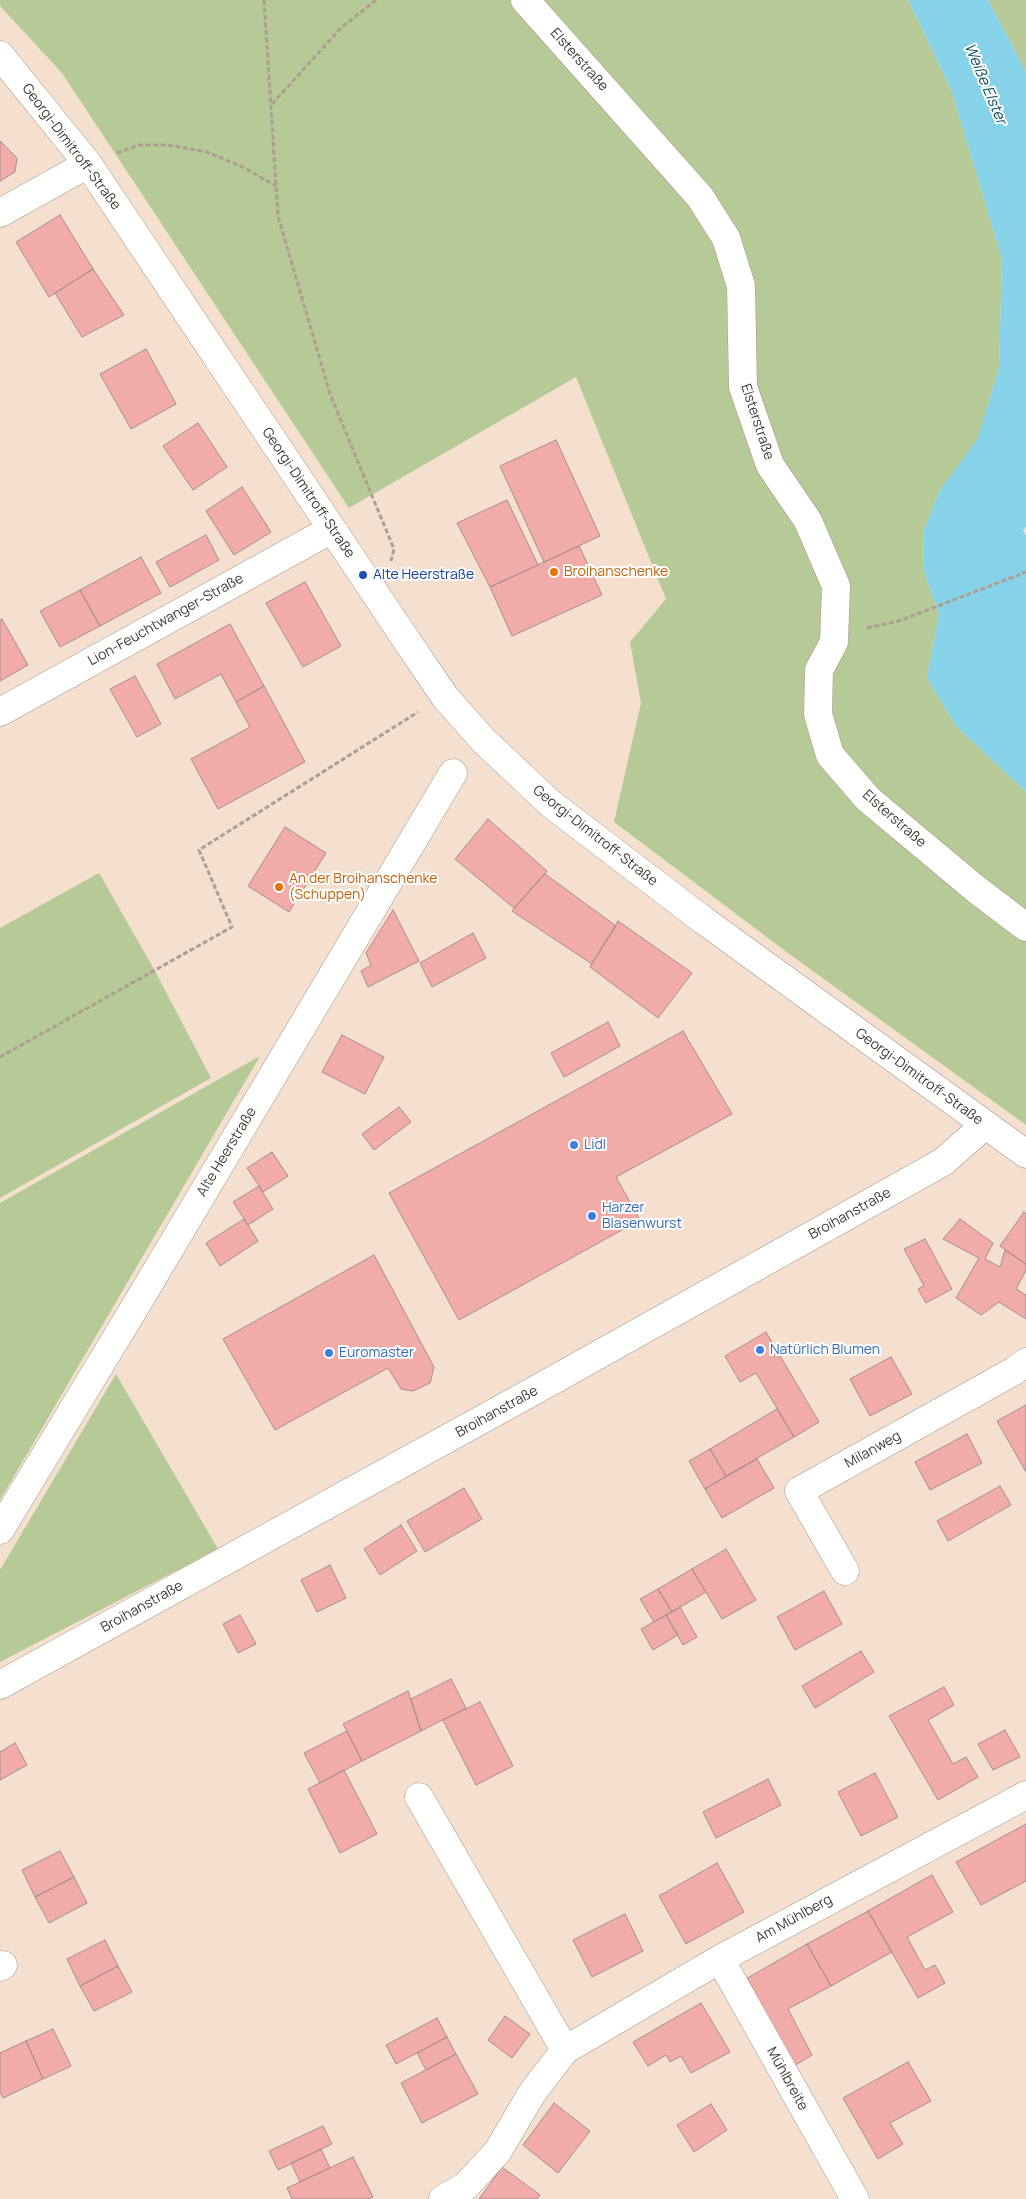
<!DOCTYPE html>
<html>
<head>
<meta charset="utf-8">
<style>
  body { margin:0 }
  canvas { display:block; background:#f5e0d0 }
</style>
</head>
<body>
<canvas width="1026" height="2199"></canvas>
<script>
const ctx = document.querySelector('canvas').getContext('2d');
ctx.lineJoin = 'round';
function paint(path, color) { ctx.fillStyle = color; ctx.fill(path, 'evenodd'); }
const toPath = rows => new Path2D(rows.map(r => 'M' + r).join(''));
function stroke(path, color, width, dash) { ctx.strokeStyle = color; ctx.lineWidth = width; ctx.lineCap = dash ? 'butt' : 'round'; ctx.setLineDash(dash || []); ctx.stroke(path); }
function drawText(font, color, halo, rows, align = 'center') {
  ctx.font = font + ' Manrope,sans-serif'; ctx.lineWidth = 4; ctx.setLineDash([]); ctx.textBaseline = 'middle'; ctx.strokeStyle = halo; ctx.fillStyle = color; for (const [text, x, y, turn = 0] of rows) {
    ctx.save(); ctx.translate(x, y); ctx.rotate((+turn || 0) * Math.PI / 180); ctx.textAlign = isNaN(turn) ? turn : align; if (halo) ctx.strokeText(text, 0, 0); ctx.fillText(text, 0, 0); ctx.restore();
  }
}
paint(toPath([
  [0,0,908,0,951,89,1002,259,999,368,978,439,939,492,924,530,923,569,939,614,927,678,956,726,1026,792,1026,1125,788,953,614,822,641,703,630,642,666,599,576,377,349,508,62,73,0,6],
  [988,0,1026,0,1026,72],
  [99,873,155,971,211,1078,0,1198,0,928],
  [260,1056,0,1500,0,1203],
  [116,1374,218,1549,0,1662,0,1570]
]), '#b5ca97');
paint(toPath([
  [908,0,988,0,1026,72,1026,527,1023,530,1026,536,1026,792,956,726,927,678,939,614,923,569,924,530,939,492,978,438,999,368,1002,259,951,89]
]), '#86d2e8');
const building = toPath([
  [0,141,17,158,15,172,0,181,0,141],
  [60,215,93,269,49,297,16,242,60,215],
  [93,269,124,315,82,337,55,293,93,269],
  [146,349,176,404,131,429,100,374,146,349],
  [198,423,227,467,193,490,163,446,198,423],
  [556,440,600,536,544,562,500,466,556,440],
  [242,487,271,532,234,555,206,511,242,487],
  [507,500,538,565,490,587,457,523,507,500],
  [206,535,219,560,170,587,156,562,206,535],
  [579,546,602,595,512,636,490,587,579,546],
  [141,557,161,593,100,626,80,590,141,557],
  [305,582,341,646,303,667,266,603,305,582],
  [80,590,100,626,60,647,40,611,80,590],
  [2,619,28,665,0,681,0,620,2,619],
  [230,624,264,686,236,702,221,674,175,699,157,664,230,624],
  [135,676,161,724,137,737,110,689,135,676],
  [264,686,305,762,218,809,191,759,250,727,236,702,264,686],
  [488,819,547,871,514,908,455,859,488,819],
  [285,827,326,853,289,912,248,886,285,827],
  [545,874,616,926,592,964,512,911,545,874],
  [393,910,419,961,368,987,361,971,371,965,366,953,393,910],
  [618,921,692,973,658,1018,590,967,618,921],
  [473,933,486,958,432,987,420,963,473,933],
  [608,1022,620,1046,564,1077,551,1053,608,1022],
  [683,1031,732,1114,616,1177,640,1220,459,1320,389,1193,683,1031],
  [342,1035,384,1057,365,1094,322,1072,342,1035],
  [399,1107,411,1122,374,1150,362,1134,399,1107],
  [272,1152,288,1176,263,1192,247,1168,272,1152],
  [259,1186,273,1209,248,1225,233,1202,259,1186],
  [1024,1212,1026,1214,1026,1264,1000,1246,1024,1212],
  [244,1219,258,1241,220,1266,206,1243,244,1219],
  [960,1219,993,1243,985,1259,1000,1267,1005,1250,1026,1264,1026,1270,1016,1289,1026,1295,1026,1319,999,1302,981,1315,956,1298,979,1258,943,1239,960,1219],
  [925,1239,952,1289,926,1303,918,1289,924,1286,904,1249,925,1239],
  [374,1255,434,1367,430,1383,413,1391,401,1389,388,1368,275,1430,223,1339,374,1255],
  [766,1332,819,1422,794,1437,756,1373,740,1382,725,1356,766,1332],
  [891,1357,912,1394,870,1416,850,1379,891,1357],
  [1026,1405,1026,1472,997,1421,1026,1405],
  [777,1409,794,1437,726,1476,710,1449,777,1409],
  [967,1434,982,1463,930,1490,915,1462,967,1434],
  [710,1449,726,1476,705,1489,689,1461,710,1449],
  [757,1459,774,1488,722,1518,705,1489,757,1459],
  [1000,1486,1011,1505,948,1541,937,1521,1000,1486],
  [464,1488,482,1519,425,1552,407,1521,464,1488],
  [401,1525,417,1551,380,1575,364,1549,401,1525],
  [726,1549,756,1600,722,1619,692,1569,726,1549],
  [330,1565,346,1598,317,1612,301,1580,330,1565],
  [692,1569,706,1592,672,1612,658,1589,692,1569],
  [658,1589,672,1612,654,1622,640,1599,658,1589],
  [824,1591,842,1624,795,1650,777,1617,824,1591],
  [680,1607,697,1637,683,1645,666,1615,680,1607],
  [240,1615,256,1644,238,1653,223,1624,240,1615],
  [666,1615,678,1635,653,1650,641,1629,666,1615],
  [861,1651,874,1672,815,1708,802,1686,861,1651],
  [451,1679,466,1708,421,1731,411,1699,451,1679],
  [944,1687,954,1705,928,1720,953,1764,966,1757,978,1777,938,1800,889,1716,944,1687],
  [408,1691,421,1731,362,1761,343,1724,408,1691],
  [480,1702,513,1766,476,1785,443,1720,480,1702],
  [1005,1730,1020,1757,993,1770,978,1744,1005,1730],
  [347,1731,362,1761,320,1783,304,1753,347,1731],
  [15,1743,27,1765,0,1780,0,1752,15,1743],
  [344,1770,377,1834,340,1853,308,1789,344,1770],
  [875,1773,898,1817,861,1836,838,1792,875,1773],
  [768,1779,781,1805,716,1838,703,1812,768,1779],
  [1026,1824,1026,1881,981,1905,956,1862,1026,1824],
  [60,1851,74,1877,35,1897,22,1870,60,1851],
  [717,1863,744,1912,686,1944,659,1896,717,1863],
  [932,1875,953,1912,907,1937,925,1970,935,1965,945,1983,918,1998,868,1911,932,1875],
  [74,1877,87,1903,49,1923,35,1897,74,1877],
  [868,1911,892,1952,831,1986,807,1944,868,1911],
  [625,1914,643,1951,592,1977,573,1940,625,1914],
  [105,1940,118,1966,80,1986,67,1959,105,1940],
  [807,1944,831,1986,788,2009,812,2055,794,2066,744,1980,807,1944],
  [118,1966,132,1992,94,2011,80,1986,118,1966],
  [701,2003,730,2052,691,2073,681,2056,670,2062,666,2055,648,2066,633,2042,701,2003],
  [505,2016,530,2034,512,2058,488,2040,505,2016],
  [437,2018,447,2037,396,2064,386,2045,437,2018],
  [53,2029,71,2066,43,2079,26,2041,53,2029],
  [447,2037,456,2054,426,2070,417,2053,447,2037],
  [26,2041,43,2079,3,2098,0,2092,0,2053,26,2041],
  [456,2054,478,2094,422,2123,401,2083,456,2054],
  [908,2062,931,2101,890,2123,903,2144,878,2159,843,2098,908,2062],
  [554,2103,590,2131,558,2173,523,2145,554,2103],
  [711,2104,727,2130,694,2152,677,2125,711,2104],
  [323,2126,332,2144,278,2170,269,2151,323,2126],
  [321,2149,330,2168,300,2182,291,2163,321,2149],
  [353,2157,373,2197,368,2199,292,2199,287,2188,353,2157],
  [502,2167,540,2195,537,2199,479,2199,502,2167]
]);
paint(building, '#f1acaa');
stroke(building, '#a68d8b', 1);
const minor = toPath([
  [525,0,700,197,726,238,741,286,743,387,770,465,808,521,836,586,834,642,819,670,818,714,830,755,868,799,977,890,1026,927],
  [0,55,88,164,407,641,445,697,483,740,551,804,703,920,1026,1154],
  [0,213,88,164],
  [0,712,332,529],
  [0,1530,135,1307,453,773],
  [845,1571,799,1491,1014,1371,1026,1362],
  [0,1685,539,1388,943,1162,985,1125],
  [419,1797,565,2050],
  [720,1959,855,2199],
  [0,1967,3,1965],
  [443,2199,466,2186,498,2151,532,2093,565,2050,720,1959,1026,1795]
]);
stroke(minor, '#a89687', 29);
stroke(toPath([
  [264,0,278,216,330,394,394,549,391,561],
  [272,104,341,28,376,0],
  [117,153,139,145,168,145,207,152,243,167,276,186],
  [867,628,899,621,1026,572],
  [0,1057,232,927,199,850,418,712]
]), '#ae9e92', 3, [5, 2.5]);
stroke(minor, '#fff', 28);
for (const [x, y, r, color] of [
  [554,572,5,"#e8710a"],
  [363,575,5,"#1a4fb4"],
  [279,887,5,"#e8710a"],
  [574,1145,5,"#3f7fe0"],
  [592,1216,5,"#3f7fe0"],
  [760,1350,5,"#3f7fe0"],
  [329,1353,5,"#3f7fe0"]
]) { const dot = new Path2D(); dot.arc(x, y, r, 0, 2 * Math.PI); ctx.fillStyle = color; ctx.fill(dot); stroke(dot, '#fff', 2); }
drawText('14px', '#413933', '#fff', [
  ["Elsterstraße",579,60,48],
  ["Georgi-Dimitroff-Straße",71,147,53],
  ["Elsterstraße",757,422,72],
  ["Georgi-Dimitroff-Straße",308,493,56],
  ["Lion-Feuchtwanger-Straße",166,620,-29],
  ["Elsterstraße",894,819,41],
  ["Georgi-Dimitroff-Straße",595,836,38],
  ["Georgi-Dimitroff-Straße",919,1077,36],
  ["Alte Heerstraße",227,1152,-59],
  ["Broihanstraße",850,1214,-29],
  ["Broihanstraße",497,1412,-29],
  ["Milanweg",873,1450,-29],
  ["Broihanstraße",142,1607,-29],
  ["Am Mühlberg",794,1919,-29],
  ["Mühlbreite",787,2079,61]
]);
drawText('14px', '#c56008', '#fff', [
  ["Broihanschenke",564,572],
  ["An der Broihanschenke",289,879],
  ["(Schuppen)",289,895]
], 'left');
drawText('14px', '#164399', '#fff', [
  ["Alte Heerstraße",373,575]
], 'left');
drawText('14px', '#366cbe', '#fff', [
  ["Lidl",584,1145],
  ["Harzer",602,1208],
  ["Blasenwurst",602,1224],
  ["Natürlich Blumen",770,1350],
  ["Euromaster",339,1353]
], 'left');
drawText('italic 15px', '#0d5160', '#fff', [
  ["Weiße Elster",985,84,67]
]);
</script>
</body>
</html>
